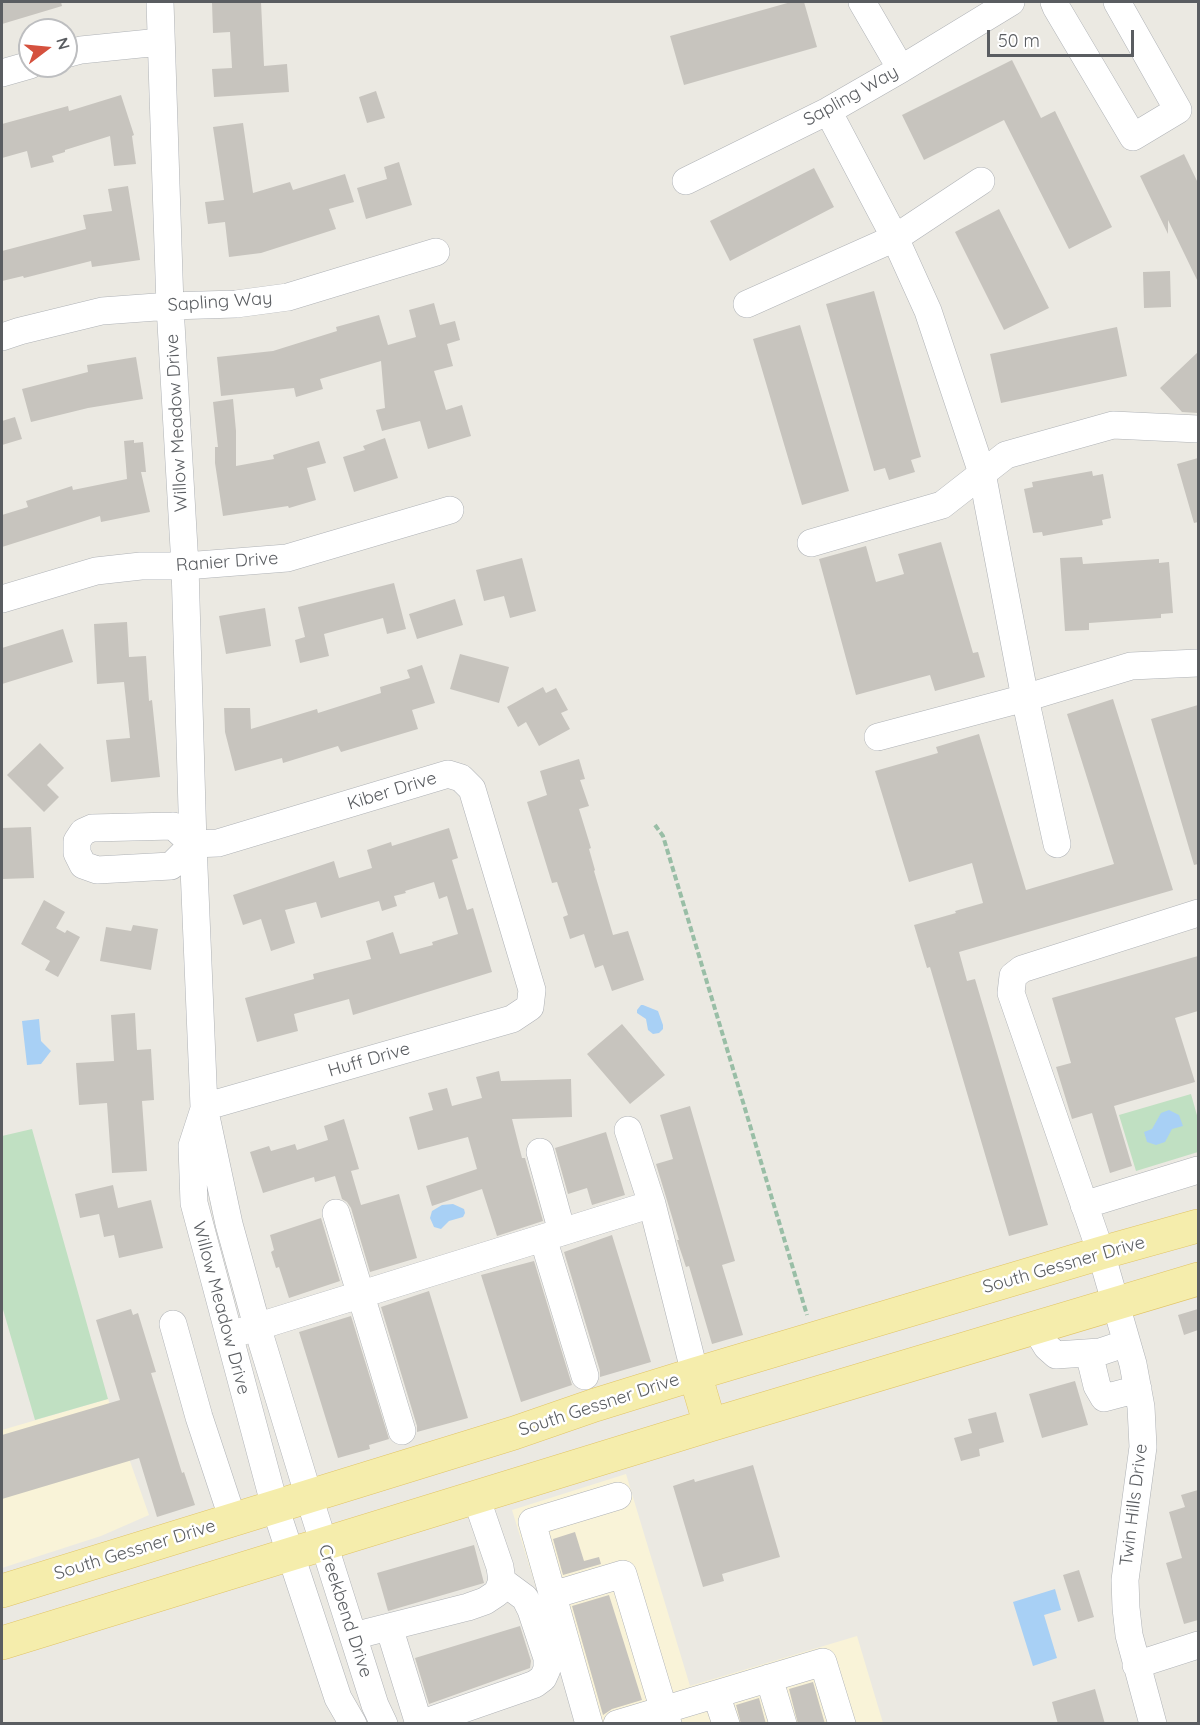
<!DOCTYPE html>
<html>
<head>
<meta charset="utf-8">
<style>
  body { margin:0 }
  #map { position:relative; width:1200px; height:1725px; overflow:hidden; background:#ebe9e2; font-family:Quicksand,sans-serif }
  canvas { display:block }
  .frame { position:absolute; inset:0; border:3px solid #5a5d61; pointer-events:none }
  .north { position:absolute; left:18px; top:18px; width:60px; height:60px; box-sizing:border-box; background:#fff; border:2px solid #bdbec0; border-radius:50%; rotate:74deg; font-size:16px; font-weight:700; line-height:24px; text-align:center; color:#5a5d61 }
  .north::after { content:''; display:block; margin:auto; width:21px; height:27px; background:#d5513e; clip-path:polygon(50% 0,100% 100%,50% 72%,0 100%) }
  .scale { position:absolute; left:987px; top:30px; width:147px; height:27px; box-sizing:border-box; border:3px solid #5a5d61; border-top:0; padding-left:8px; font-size:18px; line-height:21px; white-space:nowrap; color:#5a5d61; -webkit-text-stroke:4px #fff; paint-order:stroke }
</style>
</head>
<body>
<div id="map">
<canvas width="1200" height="1725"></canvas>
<div class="frame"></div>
<div class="north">N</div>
<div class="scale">50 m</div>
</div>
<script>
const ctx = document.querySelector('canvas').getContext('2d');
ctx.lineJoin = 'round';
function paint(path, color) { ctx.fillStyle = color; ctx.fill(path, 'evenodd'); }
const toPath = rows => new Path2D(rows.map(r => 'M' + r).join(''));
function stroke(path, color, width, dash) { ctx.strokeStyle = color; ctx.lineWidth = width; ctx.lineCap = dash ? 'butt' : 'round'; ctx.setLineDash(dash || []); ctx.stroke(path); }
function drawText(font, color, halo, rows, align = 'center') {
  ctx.font = font + ' Quicksand,sans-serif'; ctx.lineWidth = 5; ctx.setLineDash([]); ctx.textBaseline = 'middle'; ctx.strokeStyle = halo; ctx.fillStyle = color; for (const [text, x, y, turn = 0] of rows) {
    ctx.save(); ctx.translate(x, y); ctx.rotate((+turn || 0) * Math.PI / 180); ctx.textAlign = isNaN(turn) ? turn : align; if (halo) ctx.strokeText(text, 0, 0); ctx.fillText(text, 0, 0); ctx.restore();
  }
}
paint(toPath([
  [108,1399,149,1515,101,1536,2,1568,2,1430],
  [626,1474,690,1686,857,1636,883,1723,570,1723,577,1721,512,1510]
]), '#f9f3d8');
paint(toPath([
  [1191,1094,1198,1119,1198,1152,1136,1171,1119,1115],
  [32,1129,108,1399,35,1420,2,1306,2,1136]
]), '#c0e0c2');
paint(toPath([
  [641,1005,643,1005,658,1011,663,1025,663,1029,659,1033,653,1034,648,1030,646,1019,637,1013,637,1010],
  [39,1019,41,1041,51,1051,41,1064,27,1065,22,1021],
  [1169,1110,1179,1115,1183,1126,1172,1129,1165,1142,1156,1145,1147,1142,1144,1132,1152,1129,1161,1113],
  [453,1204,464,1209,465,1213,463,1217,449,1221,441,1229,434,1227,430,1218,432,1211,442,1205],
  [1055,1589,1061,1610,1044,1615,1057,1658,1033,1666,1013,1602]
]), '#a8d0f5');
paint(toPath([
  [2,2,61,2,62,6,2,24],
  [212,2,261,2,264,66,287,64,289,92,214,97,212,69,232,68,230,32,213,33],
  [791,2,804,2,817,47,684,85,670,36],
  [1012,60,1041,118,1055,111,1112,227,1069,249,1004,120,924,160,902,115],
  [376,91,385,118,367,123,359,97],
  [121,95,134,135,132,136,136,164,114,166,110,136,65,150,65,152,52,156,54,162,31,168,27,151,2,158,2,124,68,106,69,111],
  [243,123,253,193,290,182,293,190,345,174,354,202,329,209,336,229,261,253,229,257,225,222,208,224,205,202,224,200,213,127],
  [1184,154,1198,183,1198,282,1168,220,1168,234,1140,176],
  [399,162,412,205,366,219,357,188,387,179,384,167],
  [814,168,834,207,730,261,710,221],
  [128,186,140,260,92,267,91,261,24,278,23,276,2,281,2,251,86,229,83,215,112,211,108,189],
  [999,209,1049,308,1004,330,955,232],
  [1170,271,1171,307,1144,308,1143,272],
  [874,291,921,457,911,460,915,472,889,480,885,468,874,471,826,304],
  [434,303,440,325,455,321,460,340,447,344,453,366,434,371,446,410,462,405,471,436,428,449,420,421,382,431,376,410,385,408,381,361,320,379,323,389,296,397,294,388,221,396,217,357,273,351,337,331,336,327,379,315,388,345,416,337,409,310],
  [800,325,849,491,802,505,753,339],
  [1117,327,1127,376,1001,403,990,354],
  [1198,352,1198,413,1182,412,1160,388],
  [136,357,143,399,88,408,31,422,22,389,88,372,87,365],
  [233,399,236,431,236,466,274,459,273,455,319,441,326,463,307,468,316,500,289,508,288,506,223,516,215,463,215,447,218,447,213,402],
  [15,417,22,439,2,445,2,421],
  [385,438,398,478,354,492,343,457,365,450,363,446],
  [134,440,134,443,143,442,146,472,141,472,150,512,101,522,100,516,2,547,2,515,28,507,26,501,72,486,73,490,127,479,124,441],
  [1198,458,1198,522,1194,523,1177,464],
  [1092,471,1093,476,1103,474,1111,518,1102,520,1103,525,1043,536,1042,532,1033,533,1024,489,1033,487,1032,482],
  [941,542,973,653,978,652,985,677,935,691,930,675,856,695,819,559,866,546,876,582,904,574,898,554],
  [1082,557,1083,564,1159,559,1159,563,1169,562,1173,613,1161,614,1161,618,1089,623,1089,630,1065,631,1060,558],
  [522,558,536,611,510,618,504,596,484,601,476,570],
  [394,583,406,629,387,634,383,618,324,634,329,656,300,663,295,640,305,637,298,607],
  [455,599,463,625,417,639,409,614],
  [265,608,271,646,226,654,219,616],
  [127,622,129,657,146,656,149,701,152,700,160,777,111,782,106,740,130,738,124,682,97,684,94,624],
  [63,629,73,662,2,684,2,648],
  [460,654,509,667,499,703,450,689],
  [422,665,435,703,412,710,418,729,341,752,338,746,283,763,282,758,235,771,225,732,224,708,250,708,251,729,317,709,318,713,381,693,380,687,410,678,407,670],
  [543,687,546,693,556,688,568,710,561,713,570,729,539,746,526,722,518,727,507,707],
  [1113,699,1173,890,959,952,967,981,975,979,1048,1225,1009,1236,930,967,927,968,914,925,956,913,955,911,983,903,972,863,909,882,875,771,938,753,936,747,979,734,1026,890,1114,864,1067,714],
  [1198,705,1198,864,1194,865,1151,719],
  [40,743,64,768,47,785,59,797,44,812,7,775],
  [579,759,585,779,580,780,589,806,579,809,591,848,589,849,595,870,594,871,613,935,628,931,644,980,612,991,603,965,595,968,584,934,570,939,563,917,568,915,557,882,552,883,527,802,547,795,540,771],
  [31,827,34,878,2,879,2,828],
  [449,828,458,858,452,860,467,910,473,908,492,972,353,1015,349,999,294,1014,298,1031,257,1042,245,998,314,979,313,974,371,959,366,941,393,932,400,954,433,945,432,942,458,934,447,896,439,899,434,882,405,891,406,893,394,896,397,906,382,911,379,901,321,918,316,902,285,910,295,943,271,951,261,919,243,925,233,895,334,861,339,878,372,868,367,850,391,842,392,846],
  [44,900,65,912,56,928,65,933,67,930,80,937,58,977,45,970,50,961,21,944],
  [133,925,158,929,151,970,100,961,106,927,131,931],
  [1198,956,1198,1011,1175,1018,1195,1082,1114,1106,1132,1166,1110,1173,1092,1113,1072,1119,1056,1067,1071,1063,1052,998],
  [135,1013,137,1050,151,1049,154,1100,142,1101,147,1171,112,1173,107,1103,79,1105,76,1063,114,1061,111,1015],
  [622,1024,665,1075,630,1104,587,1054],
  [499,1071,501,1081,571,1079,572,1117,512,1119,522,1158,525,1158,543,1221,497,1236,482,1189,432,1206,426,1186,477,1169,468,1137,418,1150,409,1117,433,1110,428,1093,447,1088,452,1106,482,1098,476,1077],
  [690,1106,735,1261,722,1265,743,1335,712,1344,689,1266,686,1267,677,1240,679,1240,656,1164,673,1159,660,1115],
  [344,1119,359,1169,351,1171,361,1205,399,1194,417,1258,370,1272,351,1208,347,1202,342,1199,335,1176,315,1182,314,1177,263,1193,250,1152,269,1146,271,1151,295,1144,297,1150,328,1140,324,1126],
  [606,1132,625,1195,592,1205,587,1188,568,1194,555,1148],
  [113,1185,118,1208,151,1200,163,1248,119,1258,114,1235,104,1237,99,1214,80,1218,75,1194],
  [321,1218,340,1281,289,1298,279,1267,276,1268,271,1252,274,1250,270,1235],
  [612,1235,651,1362,600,1377,600,1371,564,1252],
  [534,1261,572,1385,521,1402,481,1275],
  [429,1291,468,1418,417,1432,417,1426,381,1307],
  [131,1309,133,1315,138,1313,156,1372,151,1373,182,1473,184,1472,195,1505,157,1517,139,1458,2,1499,2,1435,120,1400,96,1320],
  [1198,1309,1198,1330,1184,1335,1178,1315],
  [351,1316,389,1439,369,1445,370,1449,338,1458,299,1332],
  [1075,1381,1088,1425,1042,1438,1029,1394],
  [996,1412,1004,1442,979,1449,980,1456,961,1461,954,1438,972,1433,968,1419],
  [753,1465,780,1557,722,1574,724,1581,703,1587,673,1486,694,1479,695,1482],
  [1198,1490,1198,1620,1184,1624,1166,1563,1182,1558,1169,1512,1185,1507,1181,1495],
  [575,1532,584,1561,599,1557,601,1564,563,1575,553,1539],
  [474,1545,484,1583,388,1611,377,1573],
  [1079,1570,1094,1617,1078,1622,1063,1575],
  [609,1595,642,1700,612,1709,603,1715,572,1606],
  [520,1626,531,1661,530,1668,429,1704,415,1658],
  [813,1682,825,1724,798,1724,789,1689],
  [1095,1689,1105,1724,1058,1724,1052,1702],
  [759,1698,766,1724,741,1724,736,1705]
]), '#c7c4be');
const minor = toPath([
  [160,2,170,306,185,566,193,844,204,1107,229,1224,257,1326,309,1497,375,1705,384,1724],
  [862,2,901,69],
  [1054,2,1056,7,1133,137,1178,110,1117,2],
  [66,54,81,50,160,42],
  [2,73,30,65],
  [828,111,895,238,928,311,982,473,1025,698,1057,844],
  [686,181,828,111,901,69,1011,2],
  [747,304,895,238,981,181],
  [2,337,20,331,102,311,170,306,236,304,288,297,436,252],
  [811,543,942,505,1006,455,1113,425,1198,429],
  [2,599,96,571,141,566,185,566,287,558,450,510],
  [878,737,1025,698,1131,666,1198,663],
  [173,826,193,844,171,866,97,870,83,865,77,853,77,841,83,832,92,828,173,826],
  [193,844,218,843,448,774,461,778,472,789,532,990,530,1007,512,1019,204,1107],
  [204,1109,192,1146,194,1203,275,1507,338,1698,353,1724],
  [628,1130,652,1204,695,1374],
  [540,1152,562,1232],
  [1084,1205,1198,1170],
  [336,1213,402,1431],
  [543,1238,585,1376],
  [173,1324,199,1417,233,1520],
  [1036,1329,1047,1347,1056,1355,1100,1352,1127,1343],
  [240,1332,652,1204],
  [1089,1353,1097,1386,1104,1398,1138,1389],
  [553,1595,623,1574,668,1724],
  [389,1627,419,1724],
  [353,1636,468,1607,485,1601,497,1593,502,1581,500,1567,476,1497],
  [1136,1665,1198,1645],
  [769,1678,783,1724],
  [716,1694,726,1724],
  [420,1724,524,1688,535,1684,543,1678,547,1669,547,1658,531,1610,525,1598,502,1581],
  [589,1724,532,1522,618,1496],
  [617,1724,823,1662,842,1724],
  [1153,1724,1129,1635,1126,1608,1125,1580,1143,1447,1141,1407,1133,1364,1101,1253,1011,993,1013,976,1022,969,1198,913]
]);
const major = toPath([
  [695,1374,710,1425],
  [2,1591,514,1433,595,1405,695,1374,1101,1253,1198,1226],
  [2,1643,710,1425,1198,1279]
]);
stroke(minor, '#afb2b6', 28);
stroke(major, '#e1c465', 34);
stroke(toPath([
  [655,825,663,836,807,1315]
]), '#99bea6', 4, [6, 3]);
stroke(minor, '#fff', 27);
stroke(major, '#f5edac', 33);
drawText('18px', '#5a5d61', '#fff', [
  ["Sapling Way",851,96,-29],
  ["Sapling Way",220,302,-4],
  ["Willow Meadow Drive",177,423,-93],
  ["Ranier Drive",227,562,-4],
  ["Kiber Drive",392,791,-17],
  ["Huff Drive",369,1060,-16],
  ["South Gessner Drive",1064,1265,-16],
  ["Willow Meadow Drive",221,1308,75],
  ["South Gessner Drive",599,1405,-18],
  ["Twin Hills Drive",1134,1505,-83],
  ["South Gessner Drive",135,1550,-17],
  ["Creekbend Drive",345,1611,72]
]);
</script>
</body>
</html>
